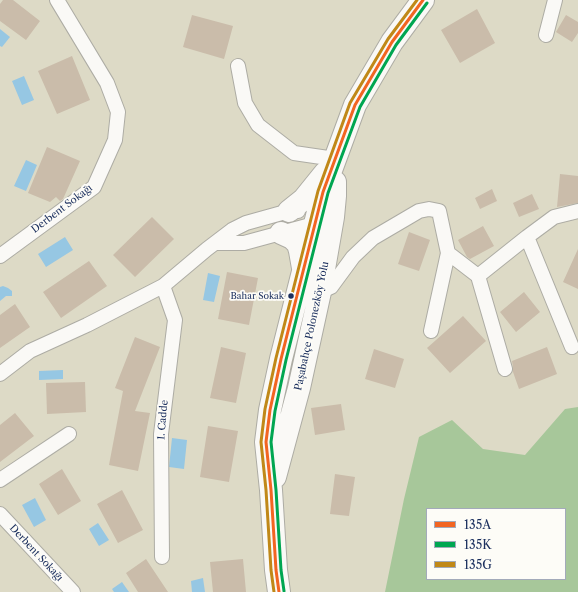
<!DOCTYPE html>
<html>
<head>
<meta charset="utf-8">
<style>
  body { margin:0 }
  #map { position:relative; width:578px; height:592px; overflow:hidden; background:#dddac6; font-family:"Libre Caslon Text",serif }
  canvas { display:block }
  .legend { position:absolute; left:426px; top:508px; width:140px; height:72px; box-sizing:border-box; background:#fdfcf7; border:1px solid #a3aaba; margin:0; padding:5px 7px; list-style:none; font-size:12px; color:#1b2f5e }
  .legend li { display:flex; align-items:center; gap:8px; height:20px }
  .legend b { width:20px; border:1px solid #a3aaba }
</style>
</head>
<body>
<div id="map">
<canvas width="578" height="592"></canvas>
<ul class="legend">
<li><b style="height:5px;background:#f26522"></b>135A</li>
<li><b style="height:5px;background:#00a651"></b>135K</li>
<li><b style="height:5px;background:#c08818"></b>135G</li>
</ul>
</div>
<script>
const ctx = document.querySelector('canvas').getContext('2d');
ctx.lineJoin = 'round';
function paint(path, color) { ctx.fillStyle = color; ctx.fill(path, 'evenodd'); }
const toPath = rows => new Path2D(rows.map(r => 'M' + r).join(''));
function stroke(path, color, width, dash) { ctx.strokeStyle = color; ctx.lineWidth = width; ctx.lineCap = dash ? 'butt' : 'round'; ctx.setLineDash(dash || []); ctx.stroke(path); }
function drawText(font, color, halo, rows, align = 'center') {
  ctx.font = font + ' "Libre Caslon Text",serif'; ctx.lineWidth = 3.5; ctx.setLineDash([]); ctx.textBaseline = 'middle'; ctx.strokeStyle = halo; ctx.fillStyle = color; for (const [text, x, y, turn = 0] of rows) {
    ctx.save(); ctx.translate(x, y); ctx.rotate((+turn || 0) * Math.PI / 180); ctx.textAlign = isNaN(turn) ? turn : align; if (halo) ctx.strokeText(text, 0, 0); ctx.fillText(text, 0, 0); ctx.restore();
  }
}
paint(toPath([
  [578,407,578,592,385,592,404,499,419,437,452,420,483,449,525,455,565,409],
  [427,509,565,509,565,579,427,579]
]), '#a7c79a');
paint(toPath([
  [0,29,10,37,2,47,0,46],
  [24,76,34,100,22,105,12,81],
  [26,160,37,165,26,191,14,186],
  [65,237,73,250,46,267,38,254],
  [208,273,220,276,214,302,203,300],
  [3,286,8,288,12,291,12,296,6,296,0,301,0,287],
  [63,370,63,379,39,380,39,371],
  [172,438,187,440,184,469,169,467],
  [35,498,46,520,34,527,22,505],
  [98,523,109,540,99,546,89,529],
  [203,578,205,592,192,592,191,581],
  [122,582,129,592,114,592,112,589]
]), '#96c7e3');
paint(toPath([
  [3,0,13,0,40,21,26,40,0,21,0,4],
  [477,9,495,43,460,63,441,30],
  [192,15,233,26,224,59,183,47],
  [566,15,578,22,578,33,572,42,556,32],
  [72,56,90,100,57,114,38,71],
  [47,147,80,161,63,199,60,201,56,197,50,202,28,193],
  [560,174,578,176,578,203,557,207],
  [492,189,497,201,480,209,475,198],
  [532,194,539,209,519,217,513,203],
  [152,217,174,239,135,277,113,255],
  [483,226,494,246,470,259,467,257,458,240],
  [409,232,430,240,419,271,398,264],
  [578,249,578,289,563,282],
  [89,261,107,286,61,318,43,292],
  [227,272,258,278,249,325,218,319],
  [524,292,540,312,516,332,500,312],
  [15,304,30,327,0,348,0,315],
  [463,316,486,341,450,373,427,348],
  [135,337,160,347,135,411,150,413,138,471,109,465,123,391,115,388],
  [221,347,246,353,236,403,210,398],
  [547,347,557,374,519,389,513,372,513,367,512,361],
  [374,349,404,359,395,388,365,379],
  [85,382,86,412,47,414,46,383],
  [341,404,345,430,315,435,311,408],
  [15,413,34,436,0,462,0,425],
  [208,426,238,431,229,482,200,477],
  [62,469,81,501,58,515,39,484],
  [335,474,355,477,349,516,330,514],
  [122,490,143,530,118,543,97,504],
  [146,559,168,592,138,592,126,573],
  [243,559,246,592,213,592,210,562]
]), '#cabcaa');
const minor = toPath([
  [546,35,555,0],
  [238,66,245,103,258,125,294,153,335,159],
  [527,237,572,347],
  [216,243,244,243,314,224],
  [0,256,94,187,115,140,118,112,107,83,57,0],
  [478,276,505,369],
  [320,292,331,287,353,257,373,238,419,211,429,209,439,211,448,253,478,276,527,237,554,217,578,211],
  [431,331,448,253],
  [0,374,30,351,87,325,163,286,207,249,232,230,246,223,289,211,298,211],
  [0,480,69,434],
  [0,514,73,592],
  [162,557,161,434,175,320,163,286]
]);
const primary = toPath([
  [289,211,304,199,325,173],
  [281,233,292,238,298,244,300,251,303,268],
  [275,477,299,388,320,292,333,217,335,196,335,182],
  [279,592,276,570,271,490,266,442,270,410,281,359,323,192,355,105,392,42,423,0]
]);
stroke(minor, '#adaca4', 16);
stroke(primary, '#adaca4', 24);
stroke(minor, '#faf9f6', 14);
stroke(primary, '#faf9f6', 22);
stroke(toPath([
  [279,592,276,570,271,490,266,442,270,410,281,359,323,192,355,105,392,42,423,0]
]), '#f26522', 3);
stroke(toPath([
  [284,591,281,570,276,490,271,442,275,411,286,360,328,193,360,107,396,45,427,3]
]), '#00a651', 3);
stroke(toPath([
  [274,592,271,570,266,490,261,442,265,409,276,358,318,191,350,103,388,39,417,0]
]), '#c08818', 3);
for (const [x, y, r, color] of [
  [291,296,3.5,"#1b2f5e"]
]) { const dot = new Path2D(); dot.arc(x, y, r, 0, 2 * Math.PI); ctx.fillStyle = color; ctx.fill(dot); stroke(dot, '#fdfcf7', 1.5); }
drawText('9px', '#1b2f5e', '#fdfcf7', [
  ["Bahar Sokak",284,296]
], 'right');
drawText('10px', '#1b2f5e', '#fdfcf7', [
  ["Derbent Sokağı",62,209,-37],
  ["Paşabahçe Polonezköy Yolu",312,326,-78],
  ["1. Cadde",163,420,-85],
  ["Derbent Sokağı",36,553,47]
]);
</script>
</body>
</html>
